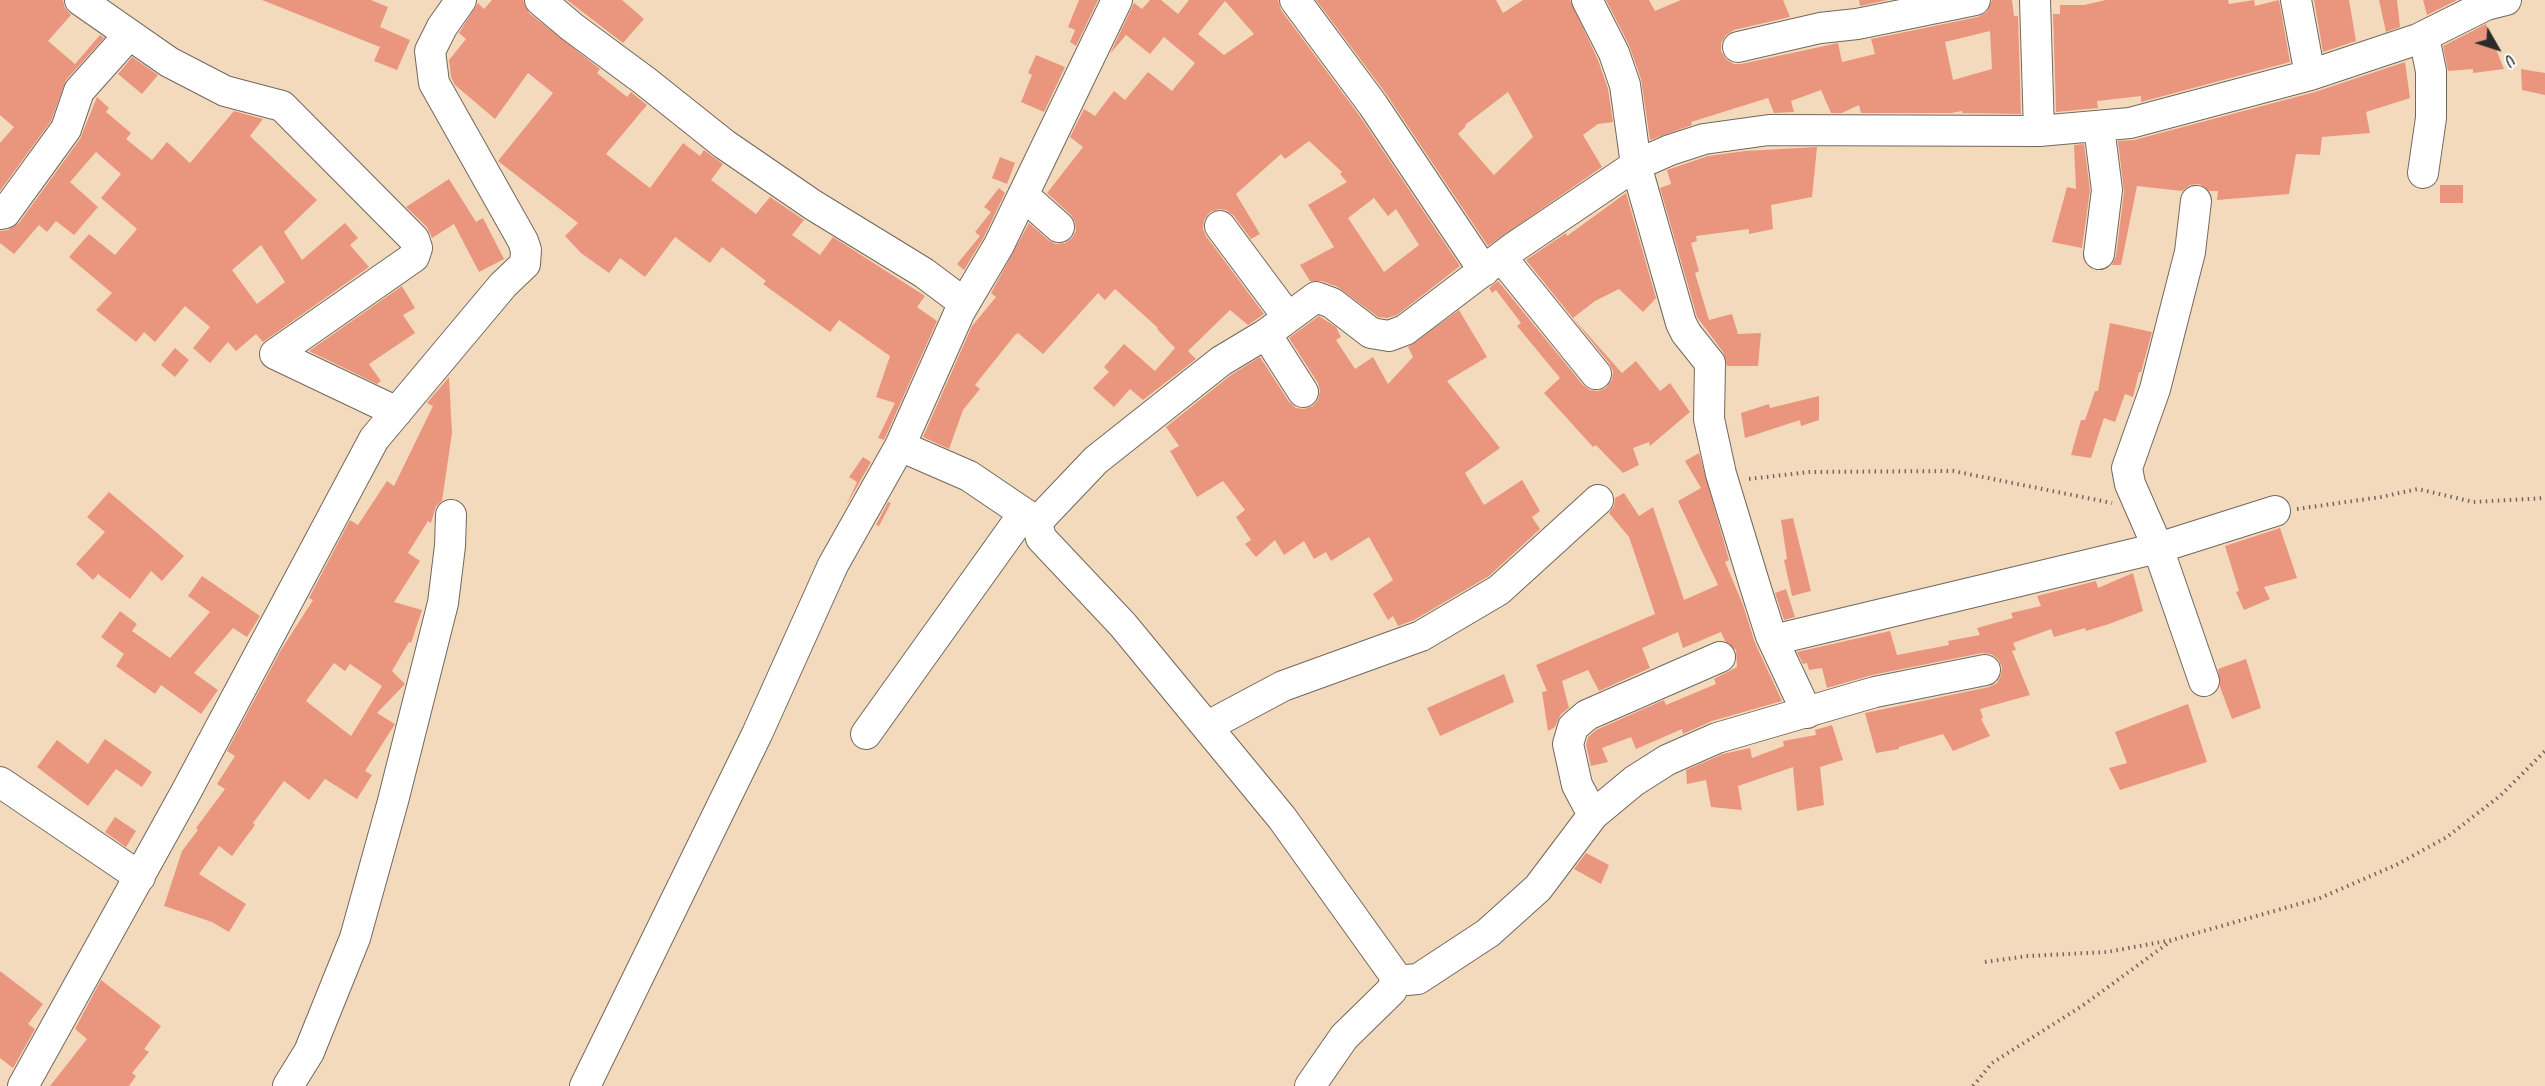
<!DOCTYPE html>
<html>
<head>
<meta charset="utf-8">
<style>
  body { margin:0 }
  #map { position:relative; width:2545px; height:1086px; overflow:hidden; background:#f4dabc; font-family:Caveat,sans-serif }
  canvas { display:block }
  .north { position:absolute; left:2467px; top:18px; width:60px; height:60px; -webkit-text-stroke:4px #fff; paint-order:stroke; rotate:129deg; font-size:16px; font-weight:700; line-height:24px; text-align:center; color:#2b2b2b }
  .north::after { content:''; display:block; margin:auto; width:21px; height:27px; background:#2b2b2b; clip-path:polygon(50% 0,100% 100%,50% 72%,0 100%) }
</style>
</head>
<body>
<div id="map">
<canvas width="2545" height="1086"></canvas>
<div class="north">U</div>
</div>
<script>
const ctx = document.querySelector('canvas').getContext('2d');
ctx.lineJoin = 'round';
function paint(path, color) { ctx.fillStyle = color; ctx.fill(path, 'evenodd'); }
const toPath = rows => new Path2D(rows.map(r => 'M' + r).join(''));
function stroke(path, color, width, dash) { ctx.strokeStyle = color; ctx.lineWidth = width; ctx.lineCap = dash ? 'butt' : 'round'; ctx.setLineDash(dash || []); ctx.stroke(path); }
paint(toPath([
  [0,0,63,0,65,8,71,15,48,41,75,64,100,35,104,38,66,80,51,121,0,191,0,143,14,127,0,115],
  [262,0,371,0,388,7,380,27,410,40,397,70,374,61,380,47],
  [492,0,523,0,529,13,600,69,597,73,627,97,631,92,647,105,606,154,650,188,683,143,700,156,704,150,723,164,711,180,756,214,770,197,804,220,792,235,820,255,833,237,925,296,917,307,937,321,884,440,878,438,895,403,876,397,890,356,839,320,830,332,763,284,766,281,722,247,710,263,675,237,645,277,620,258,609,273,581,253,565,236,578,223,498,161,553,93,528,73,495,119,455,85,451,77,449,60,466,39,459,33,478,3,484,9],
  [567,0,622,0,644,19,623,43],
  [1079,0,1098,0,1076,46,1070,42,1075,30,1068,27],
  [1150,0,1161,0,1178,14,1189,0,1278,0,1281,10,1359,115,1460,266,1397,315,1387,318,1378,317,1338,287,1322,281,1310,281,1300,265,1334,247,1308,205,1347,182,1340,174,1342,172,1309,141,1285,159,1281,154,1236,194,1260,234,1251,239,1234,216,1226,210,1219,209,1210,212,1204,220,1203,229,1206,236,1264,314,1248,325,1230,310,1188,351,1196,359,1143,400,1130,389,1114,407,1093,388,1109,372,1104,367,1124,344,1155,371,1175,348,1157,329,1158,328,1115,289,1105,300,1098,293,1043,354,1018,333,1015,335,975,385,980,389,963,410,949,449,923,437,972,326,996,297,991,293,1029,223,1048,240,1056,244,1065,243,1071,239,1076,231,1075,222,1071,215,1047,193,1083,147,1070,137,1084,109,1095,116,1114,91,1125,100,1148,72,1172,91,1195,63,1164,37,1150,54,1126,35,1110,54,1134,3,1142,9],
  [1225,1,1254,34,1224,55,1198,34],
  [1374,198,1388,216,1396,209,1419,245,1384,272,1348,218],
  [1316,0,1496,0,1503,13,1523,0,1570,0,1598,60,1608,89,1613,122,1598,124,1583,135,1602,167,1488,246,1387,95],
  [1508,92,1533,137,1494,175,1458,134,1466,126,1465,125],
  [1606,0,1649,0,1655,11,1681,0,1783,0,1790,17,1734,30,1726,35,1721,43,1721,51,1726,59,1734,64,1741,64,1838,43,1842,62,1875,54,1871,39,1978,17,1987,12,1992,0,2012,0,2014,16,2018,16,2021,114,1962,113,1962,111,1951,113,1861,113,1859,105,1842,113,1831,113,1821,90,1791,101,1794,112,1774,113,1768,98,1691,122,1692,125,1650,140,1641,79,1629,45],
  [1990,31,1992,69,1953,80,1945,42],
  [1859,0,1888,0,1860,6],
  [2106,0,2228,0,2229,4,2254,0,2255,6,2279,0,2290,62,2141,102,2141,96,2097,101,2098,108,2056,112,2053,14,2060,14,2060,5,2084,5],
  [2314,0,2349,0,2356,41,2323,52],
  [2379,0,2397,0,2400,27,2386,32],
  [2423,0,2457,0,2427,15],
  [2486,24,2504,69,2473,73,2473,69,2448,71,2443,46],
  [1036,55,1065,67,1044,112,1021,102,1032,75,1028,73],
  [132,57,158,75,142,94,118,74],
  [2405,62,2410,98,2366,112,2370,133,2322,137,2320,155,2296,154,2289,194,2217,200,2218,191,2209,191,2199,184,2190,185,2182,191,2137,186,2121,265,2112,265,2116,256,2124,192,2118,141,2134,140,2315,92],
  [2521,69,2545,73,2545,95,2522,90],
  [97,97,109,108,106,112,131,133,126,139,152,160,167,142,190,163,234,111,263,119,250,136,317,200,284,232,302,260,345,223,358,238,350,245,369,267,263,342,256,334,236,351,228,342,210,363,193,348,210,327,185,306,155,342,144,332,136,342,96,310,112,293,69,257,89,234,115,255,137,229,101,198,121,174,96,152,70,182,98,207,74,235,56,221,47,232,39,225,14,254,0,243,0,231,8,230,19,223,80,139],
  [261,245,285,282,257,304,232,270],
  [2084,144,2090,190,2082,248,2052,242,2067,187,2076,189,2074,145],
  [1817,147,1812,197,1771,205,1773,229,1749,234,1749,229,1696,236,1697,241,1691,243,1699,271,1695,273,1709,320,1732,314,1738,334,1761,333,1758,366,1727,366,1723,352,1697,317,1660,188,1671,184,1667,170,1708,156,1745,151],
  [1000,157,1015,163,1007,184,992,178],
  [449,179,476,222,483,218,504,259,479,272,454,224,432,238,427,227,406,207],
  [2440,185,2463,185,2463,203,2440,203],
  [999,188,1005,193,984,237,964,270,957,264,980,236,975,232,991,212,984,207],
  [1626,193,1656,298,1643,312,1619,289,1595,301,1573,318,1622,373,1636,361,1660,391,1670,383,1690,412,1650,446,1649,442,1633,448,1639,465,1623,473,1596,445,1593,447,1544,393,1560,378,1517,326,1521,323,1496,290,1492,293,1489,288,1498,281,1583,385,1590,390,1598,391,1606,388,1612,380,1613,371,1609,363,1526,260,1566,233,1567,236],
  [402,286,415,308,403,315,415,333,369,364,381,381,377,384,309,351],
  [1459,310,1487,357,1447,381,1500,448,1465,473,1484,505,1522,480,1540,511,1532,517,1540,529,1489,576,1414,620,1398,626,1393,616,1388,620,1373,594,1393,580,1369,537,1331,561,1326,552,1314,559,1304,541,1284,555,1275,540,1256,557,1245,544,1251,540,1236,517,1245,510,1223,481,1197,497,1170,451,1179,446,1166,427,1231,375,1260,357,1289,402,1296,408,1304,409,1313,406,1318,400,1320,391,1318,383,1289,338,1319,316,1336,327,1341,337,1336,340,1355,369,1373,357,1388,384,1413,357,1408,347],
  [2110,323,2152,332,2141,372,2139,372,2133,397,2125,394,2115,422,2104,418,2091,458,2071,455,2081,420,2085,420,2095,391,2098,391],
  [175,348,189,360,175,377,161,365],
  [449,377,452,433,442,501,436,506,431,523,428,521,408,553,420,561,394,602,422,610,411,643,409,642,392,671,405,684,377,713,395,724,365,771,372,775,357,799,325,779,309,800,284,781,253,823,255,825,232,856,219,846,199,874,246,904,229,932,212,922,164,906,182,851,198,830,196,828,225,789,217,784,235,756,227,751,281,650,313,600,309,598,350,520,358,525,387,481,394,486,433,406,427,403],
  [334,663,345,671,350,664,382,686,351,736,306,701],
  [1819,396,1819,420,1801,426,1800,420,1745,438,1741,413,1769,404,1770,408],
  [1699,453,1729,560,1725,562,1743,605,1755,643,1782,701,1712,721,1683,734,1682,729,1636,749,1631,737,1602,748,1608,762,1591,766,1586,745,1588,737,1596,730,1664,700,1666,705,1716,684,1714,679,1737,667,1736,650,1725,641,1721,632,1683,648,1678,632,1642,648,1650,668,1599,691,1588,670,1562,681,1569,708,1561,714,1555,727,1548,731,1542,692,1547,691,1536,665,1655,614,1629,537,1609,513,1614,506,1615,498,1624,493,1639,516,1653,507,1684,600,1718,585,1678,501,1701,488,1685,461],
  [863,457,871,462,846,506,857,482,849,477],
  [109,492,184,556,162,581,151,571,130,599,98,574,93,580,76,564,105,532,87,517],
  [888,502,891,503,879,526,876,525],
  [1793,518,1811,591,1792,596,1784,560,1787,559,1781,520],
  [2280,528,2297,578,2264,587,2270,599,2244,610,2236,592,2239,591,2225,546],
  [2133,573,2143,611,2109,624,2086,631,2085,628,2054,637,2051,629,2013,643,2016,650,2012,651,2030,695,1980,709,1983,718,1981,719,1990,736,1953,751,1943,734,1899,747,1899,749,1876,753,1865,713,1989,687,1997,683,2001,675,2002,667,1998,659,1991,654,1982,653,1872,675,1827,688,1822,668,1809,670,1807,663,1803,664,1797,652,1890,631,1897,655,1949,645,1948,641,1980,635,1977,628,2013,618,2011,613,2041,606,2037,596,2096,581,2098,588],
  [202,576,260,616,247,637,233,628,194,673,218,690,201,714,161,685,155,694,116,666,124,654,101,637,120,611,137,624,132,631,170,658,210,612,188,596],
  [1786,589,1795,617,1784,620,1775,593],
  [2246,659,2261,708,2232,719,2220,687,2218,669],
  [1504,674,1514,702,1440,736,1427,708],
  [2188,704,2207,762,2120,790,2109,768,2127,763,2115,732],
  [1832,725,1843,760,1820,767,1824,805,1797,811,1793,767,1738,786,1742,810,1711,807,1706,780,1687,784,1686,770,1723,754,1750,748,1752,758,1784,746,1783,741,1816,735,1815,730],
  [105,739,152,772,142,787,116,769,88,806,37,767,57,740,88,764],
  [115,817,136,831,126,847,105,832],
  [1586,853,1609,865,1601,884,1574,869],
  [0,971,43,1004,28,1024,35,1029,13,1068,0,1058],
  [101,980,161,1026,144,1049,149,1052,132,1073,136,1076,129,1086,50,1086,87,1039,75,1029]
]), '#ea967e');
const minor = toPath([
  [80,0,169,62,225,91,282,106,414,239,417,248,414,257,275,354,397,412],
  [540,0,572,27,645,81,724,144,813,205,924,273,964,303],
  [1295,0,1373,105,1484,271],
  [1587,0,1614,53,1625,85,1636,165,1681,323,1686,333,1710,363,1709,419,1721,474,1756,589,1771,636,1807,713],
  [2035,0,2039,131],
  [2296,0,2310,75],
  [1738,47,1820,28,1857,24,1975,0],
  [2423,173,2431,118,2431,71,2424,37],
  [1023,195,1059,227],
  [2196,201,2190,252,2155,389,2127,468,2130,484,2158,548,2204,681],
  [0,214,5,213,66,129,79,91,129,35],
  [1220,226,1287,316],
  [2099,254,2107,190,2099,127],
  [1502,258,1596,374],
  [1266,334,1303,392],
  [900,446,969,476,1037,522],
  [1773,640,2158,548,2275,511],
  [1208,726,1283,686,1421,636,1499,590,1598,500],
  [866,734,1024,513],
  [0,782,140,877],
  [1593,815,1577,785,1568,744,1573,727,1587,715,1720,657],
  [1395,981,1418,979,1488,933,1538,888,1593,815,1634,781,1667,760,1717,738,1875,692,1985,670],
  [23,1086,186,792,374,439,503,285,525,264,526,250,523,241,434,83,430,51,442,27,461,0],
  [288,1086,309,1052,355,938,393,801,443,603,450,546,451,515],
  [585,1086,757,734,833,565,900,446,960,311,999,245,1117,0],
  [1310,1086,1344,1037,1392,990,1395,981,1393,973,1282,818,1123,625,1041,538,1037,522,1096,460,1221,361,1266,334,1316,297,1332,303,1371,333,1389,336,1405,330,1513,248,1636,165,1670,150,1704,139,1769,130,2039,131,2130,123,2310,75,2418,39,2486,5,2506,0]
]);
stroke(minor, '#71685e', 32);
stroke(toPath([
  [1749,479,1809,472,1953,471,2112,503],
  [2297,509,2381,497,2418,489,2473,502,2545,498],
  [1985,962,2028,956,2107,952,2172,940,2320,898,2396,865,2447,837,2501,795,2545,751],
  [1973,1086,1992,1063,2082,1006,2171,941]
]), '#71685e', 4, [1.5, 4.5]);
stroke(minor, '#fff', 30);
</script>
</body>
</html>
